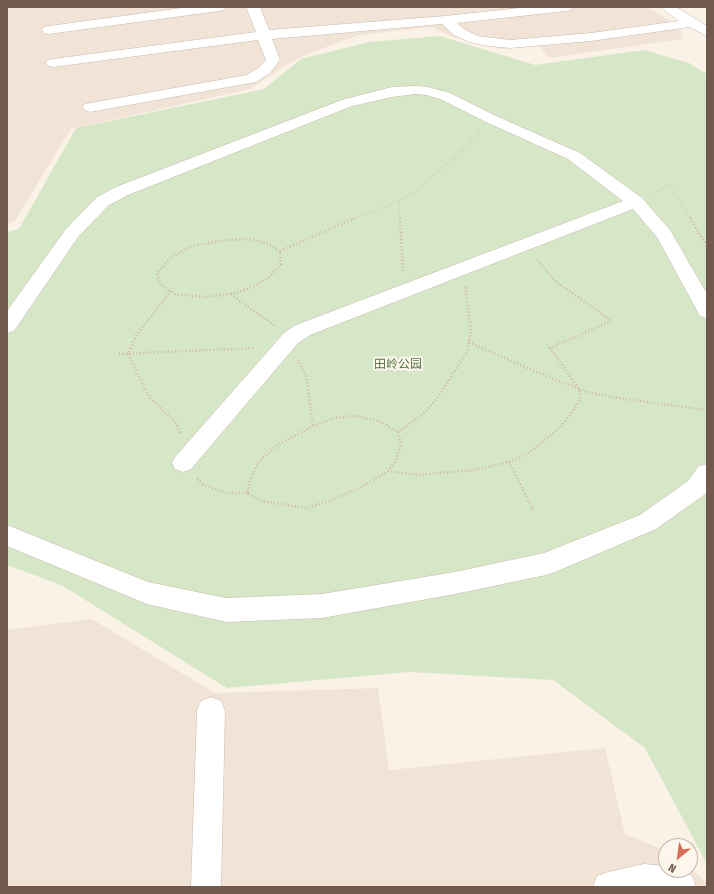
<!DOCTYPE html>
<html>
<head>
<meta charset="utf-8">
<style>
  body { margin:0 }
  #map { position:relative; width:714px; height:894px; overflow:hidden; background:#faf2e7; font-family:"Fira Sans Condensed",sans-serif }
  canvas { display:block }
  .frame { position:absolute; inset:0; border:8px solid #72594e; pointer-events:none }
  .north { position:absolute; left:658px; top:838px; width:40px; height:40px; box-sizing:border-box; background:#fdf6ed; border:1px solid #c5b7ad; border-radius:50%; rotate:209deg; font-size:11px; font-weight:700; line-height:16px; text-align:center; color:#72594e }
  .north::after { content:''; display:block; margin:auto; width:14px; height:18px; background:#d96e58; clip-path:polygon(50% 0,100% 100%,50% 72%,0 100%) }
</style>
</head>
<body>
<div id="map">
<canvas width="714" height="894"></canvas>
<div class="frame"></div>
<div class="north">N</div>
</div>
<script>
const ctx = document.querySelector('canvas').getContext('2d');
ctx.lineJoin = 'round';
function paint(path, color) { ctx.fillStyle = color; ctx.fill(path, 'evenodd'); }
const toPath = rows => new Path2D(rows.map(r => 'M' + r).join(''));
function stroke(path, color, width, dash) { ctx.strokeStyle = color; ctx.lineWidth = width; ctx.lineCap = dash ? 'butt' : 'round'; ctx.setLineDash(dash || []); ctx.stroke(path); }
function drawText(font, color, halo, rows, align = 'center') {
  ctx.font = font + ' "Fira Sans Condensed","Noto Sans SC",sans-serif'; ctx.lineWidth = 4; ctx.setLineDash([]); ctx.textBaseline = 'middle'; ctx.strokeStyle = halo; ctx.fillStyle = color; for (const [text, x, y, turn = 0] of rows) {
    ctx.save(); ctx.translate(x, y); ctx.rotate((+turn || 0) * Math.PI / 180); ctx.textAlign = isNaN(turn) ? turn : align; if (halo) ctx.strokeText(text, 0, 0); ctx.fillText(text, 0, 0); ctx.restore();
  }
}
paint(toPath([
  [7,7,646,7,669,20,681,30,683,39,549,58,539,46,501,49,453,37,432,27,359,35,305,55,285,66,250,89,71,129,14,222,7,223],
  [92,619,215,693,378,688,389,770,605,748,625,834,666,851,666,870,690,870,690,868,707,883,707,887,7,887,7,630]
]), '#f1e4d6');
paint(toPath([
  [440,36,535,65,644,50,689,63,707,74,707,864,645,748,553,680,410,672,227,688,61,585,7,565,7,232,19,229,76,128,264,89,301,59,369,42]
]), '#d5e7c7');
const minor = toPath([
  [189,7,226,7,224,10,219,11,49,34,44,33,42,30,44,27,49,26,189,7],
  [246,7,260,7,269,30,445,16,529,7,573,7,571,10,566,11,457,23,464,29,478,36,510,40,591,33,679,21,660,7,676,7,707,26,707,36,690,27,591,41,510,48,488,46,469,42,454,35,442,24,272,39,280,60,270,73,256,82,90,112,85,110,82,107,85,104,247,75,260,67,266,60,258,40,53,67,48,66,46,63,48,60,53,59,256,32,246,7],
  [415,86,428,87,450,93,496,116,580,153,642,198,670,230,707,294,707,318,700,316,657,237,633,209,310,335,298,343,191,469,183,472,175,469,172,463,175,457,284,333,296,325,623,201,568,159,486,122,440,99,427,95,415,94,392,97,352,106,128,195,109,205,78,237,14,331,7,333,7,311,66,229,97,197,116,187,342,100,392,87,415,86],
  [707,464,707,491,704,495,656,529,555,572,546,575,455,594,322,618,226,622,147,604,7,546,7,525,148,582,226,598,322,594,455,572,544,553,640,515,688,481,699,466,707,464],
  [211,697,221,701,225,711,221,887,191,887,197,711,201,701,211,697],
  [644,864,666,866,666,870,684,871,692,876,696,887,593,887,597,876,608,872,644,864]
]);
stroke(minor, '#cbbaae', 1);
stroke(toPath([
  [654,193,670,185,691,219],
  [399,201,400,219],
  [352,219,399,201,412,194,465,148,480,131]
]), '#d2b4a5', 1.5, [0.5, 2]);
stroke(toPath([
  [400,218,403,272],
  [690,218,707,246],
  [250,239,268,244,280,251,281,264,269,277,254,286,237,293,206,297,175,294,160,284,157,274,170,258,192,246,227,240,250,239],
  [280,251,355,218],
  [171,291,137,334,128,354,149,397,176,423,180,434],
  [231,294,275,326],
  [469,342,527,368,587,392,618,398,707,410],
  [119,354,254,348],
  [298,360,306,375,313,426],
  [356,416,379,421,398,432,401,445,395,462,388,471,360,488,329,501,306,508,261,501,247,493,250,480,259,461,276,446,313,426,334,418,356,416],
  [398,432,422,415,436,400,467,352,471,330,465,285],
  [509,462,533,509],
  [388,471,417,475,474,470,509,462,530,452,562,426,581,399,579,389,550,348,612,321,555,281,537,259],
  [197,479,204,485,227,493,247,493]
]), '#d2b4a5', 2.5, [1, 2.5]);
stroke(toPath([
  [532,508,534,512]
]), '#d2b4a5', 3, [1, 3.5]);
paint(minor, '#fff');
drawText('12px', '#577747', '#fdf6ed', [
  ["田岭公园",398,365]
]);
</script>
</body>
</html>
